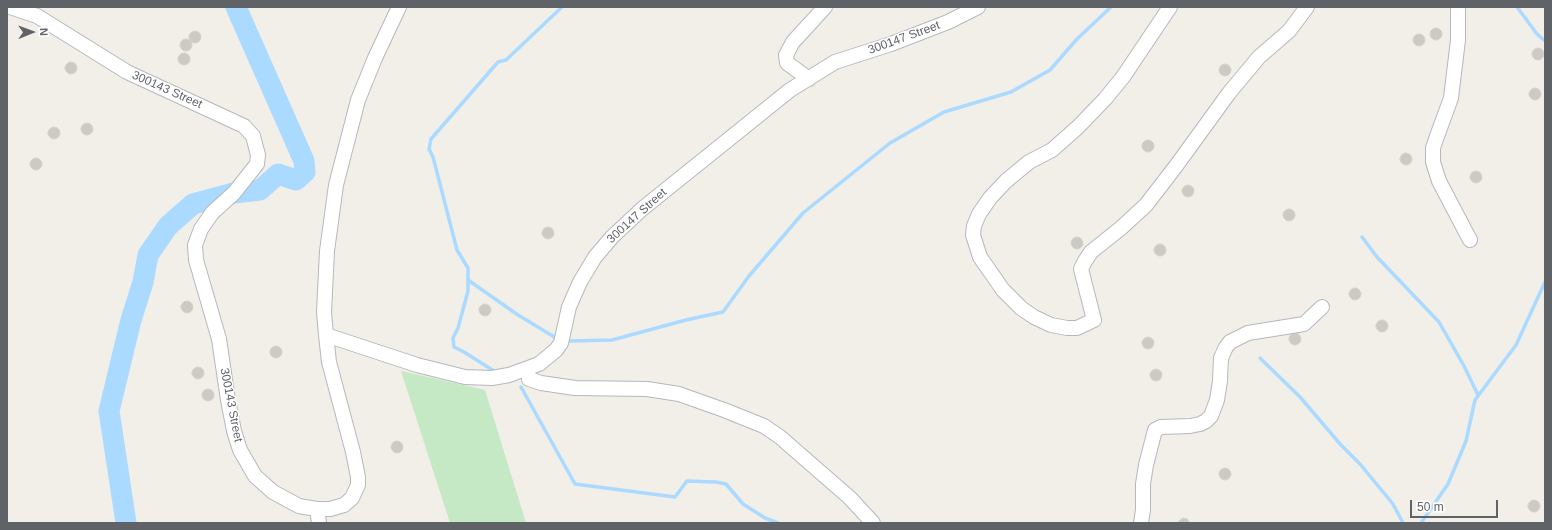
<!DOCTYPE html>
<html>
<head>
<meta charset="utf-8">
<style>
  body { margin:0 }
  #map { position:relative; width:1552px; height:530px; overflow:hidden; background:#f1efe8; font-family:Helvetica,sans-serif }
  canvas { display:block }
  .frame { position:absolute; inset:0; border:8px solid #5f6368; pointer-events:none }
  .north { position:absolute; left:12px; top:12px; width:40px; height:40px; -webkit-text-stroke:3px #fff; paint-order:stroke; rotate:89deg; font-size:11px; font-weight:700; line-height:16px; text-align:center; color:#5f6368 }
  .north::after { content:''; display:block; margin:auto; width:14px; height:18px; background:#5f6368; clip-path:polygon(50% 0,100% 100%,50% 72%,0 100%) }
  .scale { position:absolute; left:1410px; top:500px; width:88px; height:18px; box-sizing:border-box; border:2px solid #5f6368; border-top:0; padding-left:5px; font-size:12px; line-height:14px; white-space:nowrap; color:#5f6368; -webkit-text-stroke:3px #fff; paint-order:stroke }
</style>
</head>
<body>
<div id="map">
<canvas width="1552" height="530"></canvas>
<div class="frame"></div>
<div class="north">N</div>
<div class="scale">50 m</div>
</div>
<script>
const ctx = document.querySelector('canvas').getContext('2d');
ctx.lineJoin = 'round';
function paint(path, color) { ctx.fillStyle = color; ctx.fill(path, 'evenodd'); }
const toPath = rows => new Path2D(rows.map(r => 'M' + r).join(''));
function stroke(path, color, width, dash) { ctx.strokeStyle = color; ctx.lineWidth = width; ctx.lineCap = dash ? 'butt' : 'round'; ctx.setLineDash(dash || []); ctx.stroke(path); }
function drawText(font, color, halo, rows, align = 'center') {
  ctx.font = font + ' Helvetica,sans-serif'; ctx.lineWidth = 3; ctx.setLineDash([]); ctx.textBaseline = 'middle'; ctx.strokeStyle = halo; ctx.fillStyle = color; for (const [text, x, y, turn = 0] of rows) {
    ctx.save(); ctx.translate(x, y); ctx.rotate((+turn || 0) * Math.PI / 180); ctx.textAlign = isNaN(turn) ? turn : align; if (halo) ctx.strokeText(text, 0, 0); ctx.fillText(text, 0, 0); ctx.restore();
  }
}
paint(toPath([
  [401,371,485,390,526,523,450,523]
]), '#c5e8c5');
stroke(toPath([
  [1517,7,1537,34,1545,41],
  [1362,237,1377,257,1439,322,1464,366,1478,395],
  [468,280,518,315,556,338],
  [570,341,612,340,686,320,723,312,749,276,803,213,890,143,944,112,1011,92,1050,70,1077,39,1111,7],
  [1260,358,1300,397,1341,445,1360,464,1393,504,1403,523],
  [494,371,464,352,454,347,453,338,458,328,468,291,468,268,457,250,433,157,429,149,431,139,498,62,506,60,562,7],
  [521,387,575,484,675,497,687,481,716,482,726,484,743,504,765,518,778,523],
  [1421,523,1448,484,1466,441,1475,400,1516,345,1545,282]
]), '#aadaff', 3.5);
stroke(toPath([
  [126,523,109,411,131,320,143,282,148,255,168,226,193,204,234,193,260,190,278,174,296,180,305,172,304,161,236,7]
]), '#aadaff', 21);
const building = toPath([
  '1430 34a6 6 0 1 1 12 0a6 6 0 1 1-12 0Z',
  '189 37a6 6 0 1 1 12 0a6 6 0 1 1-12 0Z',
  '1413 40a6 6 0 1 1 12 0a6 6 0 1 1-12 0Z',
  '180 45a6 6 0 1 1 12 0a6 6 0 1 1-12 0Z',
  '1532 54a6 6 0 1 1 12 0a6 6 0 1 1-12 0Z',
  '178 59a6 6 0 1 1 12 0a6 6 0 1 1-12 0Z',
  '65 68a6 6 0 1 1 12 0a6 6 0 1 1-12 0Z',
  '1219 70a6 6 0 1 1 12 0a6 6 0 1 1-12 0Z',
  '1529 94a6 6 0 1 1 12 0a6 6 0 1 1-12 0Z',
  '81 129a6 6 0 1 1 12 0a6 6 0 1 1-12 0Z',
  '48 133a6 6 0 1 1 12 0a6 6 0 1 1-12 0Z',
  '1142 146a6 6 0 1 1 12 0a6 6 0 1 1-12 0Z',
  '1400 159a6 6 0 1 1 12 0a6 6 0 1 1-12 0Z',
  '30 164a6 6 0 1 1 12 0a6 6 0 1 1-12 0Z',
  '1470 177a6 6 0 1 1 12 0a6 6 0 1 1-12 0Z',
  '1182 191a6 6 0 1 1 12 0a6 6 0 1 1-12 0Z',
  '1283 215a6 6 0 1 1 12 0a6 6 0 1 1-12 0Z',
  '542 233a6 6 0 1 1 12 0a6 6 0 1 1-12 0Z',
  '1071 243a6 6 0 1 1 12 0a6 6 0 1 1-12 0Z',
  '1154 250a6 6 0 1 1 12 0a6 6 0 1 1-12 0Z',
  '1349 294a6 6 0 1 1 12 0a6 6 0 1 1-12 0Z',
  '181 307a6 6 0 1 1 12 0a6 6 0 1 1-12 0Z',
  '479 310a6 6 0 1 1 12 0a6 6 0 1 1-12 0Z',
  '1376 326a6 6 0 1 1 12 0a6 6 0 1 1-12 0Z',
  '1289 339a6 6 0 1 1 12 0a6 6 0 1 1-12 0Z',
  '1142 343a6 6 0 1 1 12 0a6 6 0 1 1-12 0Z',
  '270 352a6 6 0 1 1 12 0a6 6 0 1 1-12 0Z',
  '192 373a6 6 0 1 1 12 0a6 6 0 1 1-12 0Z',
  '1150 375a6 6 0 1 1 12 0a6 6 0 1 1-12 0Z',
  '202 395a6 6 0 1 1 12 0a6 6 0 1 1-12 0Z',
  '391 447a6 6 0 1 1 12 0a6 6 0 1 1-12 0Z',
  '1219 474a6 6 0 1 1 12 0a6 6 0 1 1-12 0Z',
  '1528 506a6 6 0 1 1 12 0a6 6 0 1 1-12 0Z',
  [1183,518,1187,519,1190,523,1178,523,1180,520,1183,518]
]);
paint(building, '#cccac5');
stroke(building, '#d6d1c6', 1);
const minor = toPath([
  [10,7,37,16,127,72,244,126,253,136,258,155,257,164,234,193,212,213,201,229,195,245,196,260,219,339,228,400,234,431,240,450,255,476,273,492,299,506,317,509,330,509,344,505,352,498,358,485,358,477,353,452,329,362,326,335,324,312,327,251,336,185,358,100,375,58,399,7],
  [1170,7,1123,77,1105,99,1078,127,1052,150,1029,162,1006,181,990,198,979,214,974,226,973,235,980,257,1003,290,1021,308,1034,317,1051,325,1067,328,1077,328,1094,320,1081,269,1085,261,1091,252,1121,228,1146,205,1176,166,1229,93,1259,57,1289,31,1307,7],
  [1458,7,1458,40,1451,98,1436,139,1433,148,1433,162,1439,181,1470,240],
  [809,79,787,63,786,55,793,42,825,7],
  [326,335,417,365,465,377,492,378,509,375,539,364,556,350,561,343,569,307,580,282,595,257,612,237,642,209,790,90,835,62,891,44,948,22,978,7],
  [528,369,529,379,541,383,575,388,647,389,679,394,724,410,764,426,780,437,850,498,873,523],
  [317,509,319,523],
  [1141,523,1143,510,1143,484,1146,465,1155,430,1161,427,1190,426,1200,424,1206,421,1211,416,1217,400,1220,381,1221,358,1226,347,1230,342,1248,333,1304,324,1322,307]
]);
stroke(minor, '#b5b8bc', 16);
stroke(minor, '#fff', 14);
drawText('12px', '#5f6368', '#fff', [
  ["300147 Street",904,38,-20],
  ["300143 Street",167,90,24],
  ["300147 Street",637,216,-42],
  ["300143 Street",231,405,79]
]);
</script>
</body>
</html>
